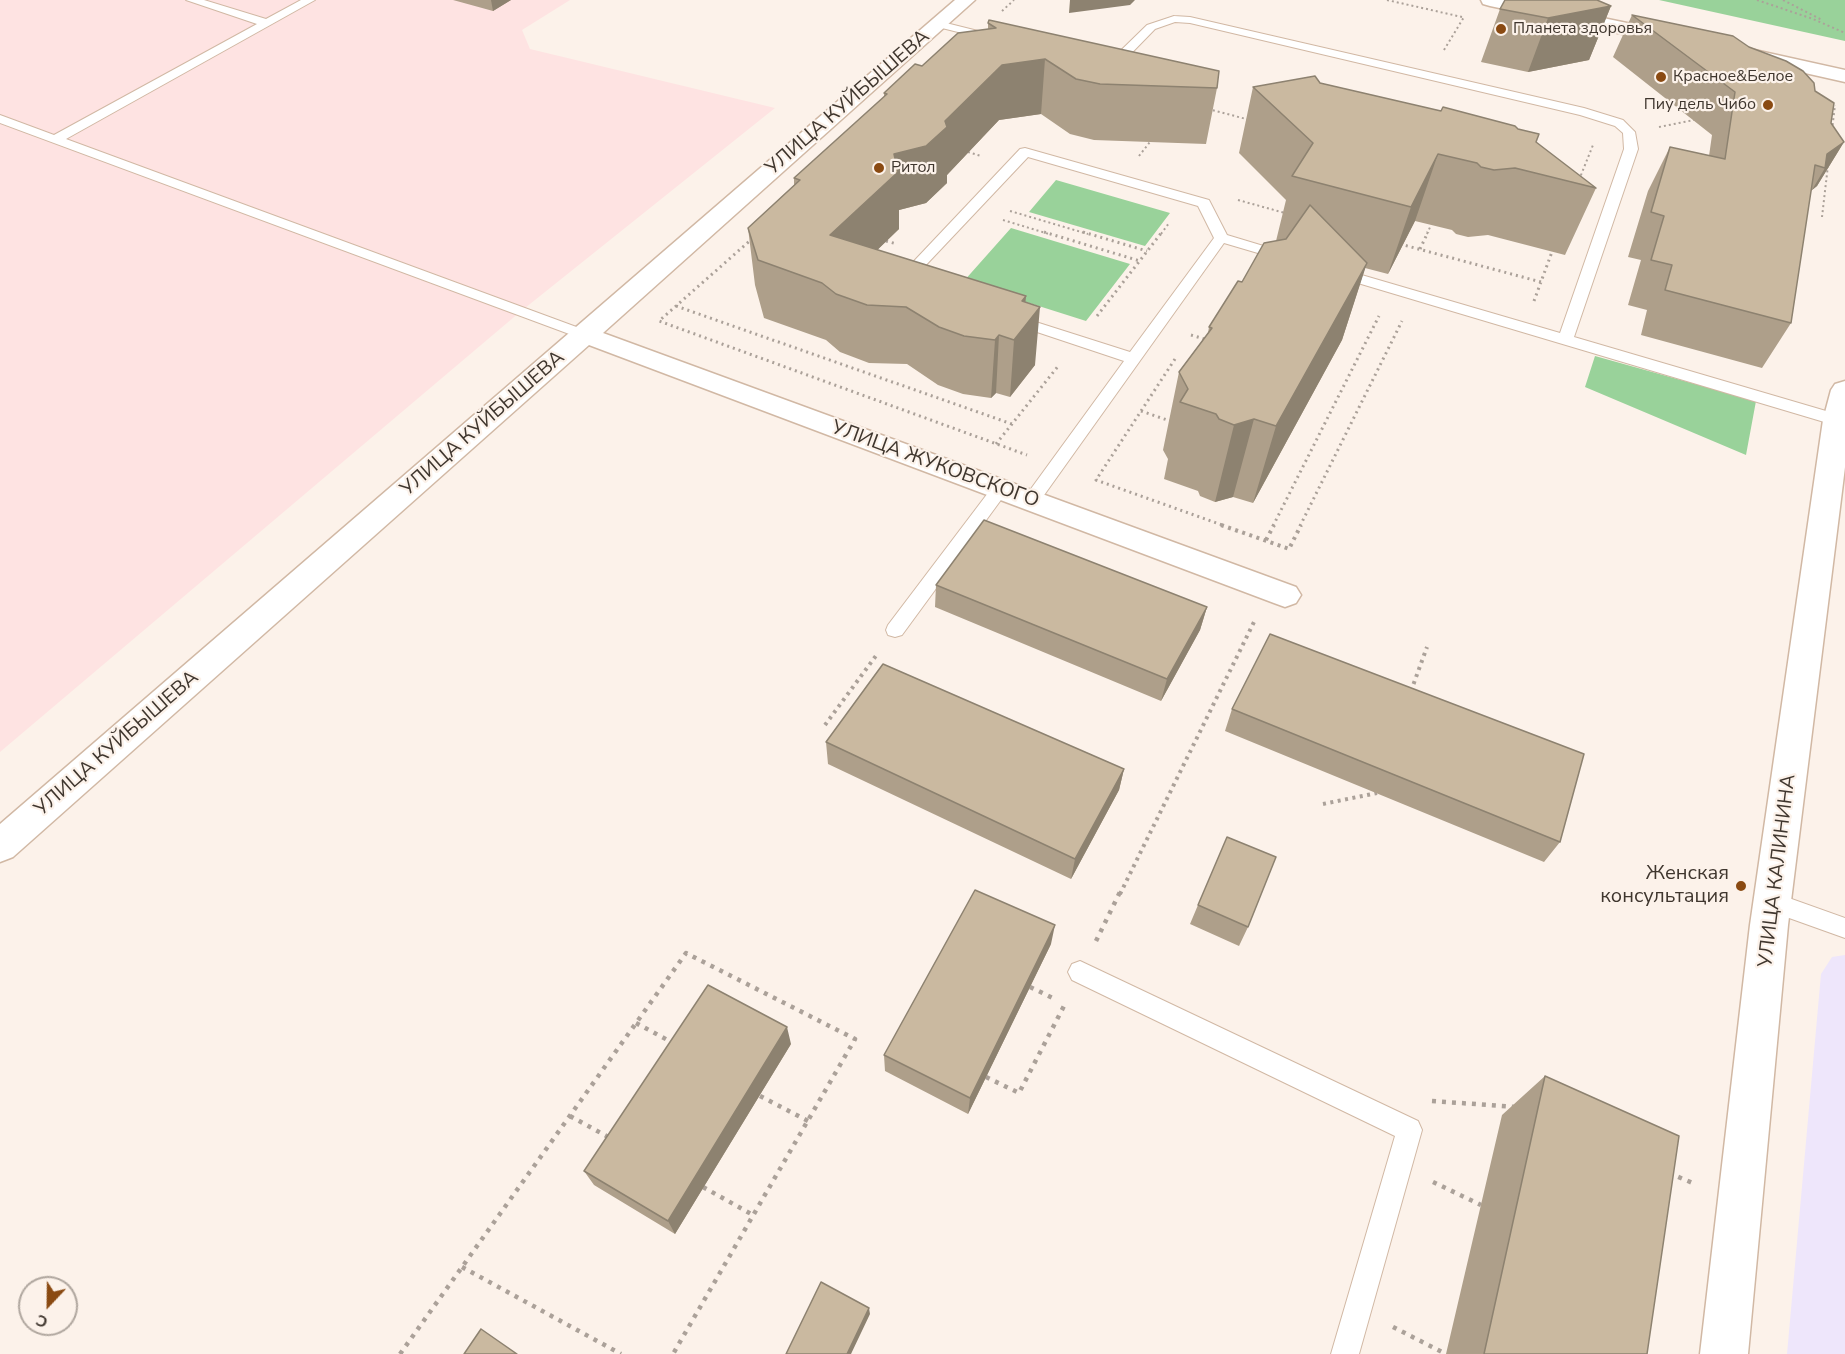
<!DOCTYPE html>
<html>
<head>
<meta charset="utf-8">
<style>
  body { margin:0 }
  #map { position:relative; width:1845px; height:1354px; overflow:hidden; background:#fcf2ea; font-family:"Nunito Sans",sans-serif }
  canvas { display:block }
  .north { position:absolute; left:18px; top:1276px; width:60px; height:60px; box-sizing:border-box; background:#fcf2ea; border:2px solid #b0a79f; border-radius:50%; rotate:202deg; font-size:16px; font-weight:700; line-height:24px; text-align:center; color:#3f362e }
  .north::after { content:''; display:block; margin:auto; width:21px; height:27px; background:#8a4a12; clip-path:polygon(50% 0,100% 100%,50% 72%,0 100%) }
</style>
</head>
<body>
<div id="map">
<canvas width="1845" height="1354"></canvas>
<div class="north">С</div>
</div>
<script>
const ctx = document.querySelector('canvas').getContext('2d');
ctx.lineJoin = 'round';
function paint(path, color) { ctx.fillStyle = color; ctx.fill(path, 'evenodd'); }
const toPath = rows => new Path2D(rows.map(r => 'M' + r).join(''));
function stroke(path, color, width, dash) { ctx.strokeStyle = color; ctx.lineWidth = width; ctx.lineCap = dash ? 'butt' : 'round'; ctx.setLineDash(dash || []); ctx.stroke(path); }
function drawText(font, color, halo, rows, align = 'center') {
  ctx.font = font + ' "Nunito Sans",sans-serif'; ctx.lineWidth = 4.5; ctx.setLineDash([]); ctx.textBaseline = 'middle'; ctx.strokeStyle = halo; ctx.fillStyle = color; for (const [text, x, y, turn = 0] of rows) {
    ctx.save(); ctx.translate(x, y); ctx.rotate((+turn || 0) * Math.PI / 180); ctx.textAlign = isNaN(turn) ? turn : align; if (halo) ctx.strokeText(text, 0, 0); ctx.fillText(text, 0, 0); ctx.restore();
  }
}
paint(toPath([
  [1845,955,1845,1354,1787,1354,1821,974,1832,957]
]), '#eee6fb');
paint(toPath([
  [0,0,570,0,522,30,530,49,775,108,520,312,0,752]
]), '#fee3e2');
paint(toPath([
  [1659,0,1845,0,1845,41],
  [1056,180,1170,213,1145,246,1029,212],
  [1011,228,1130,264,1086,321,963,282],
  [1595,356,1756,401,1746,455,1585,387]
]), '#99d29a');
const service = toPath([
  [186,0,204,0,266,19,301,0,315,0,66,139,590,332,593,335,590,338,580,338,0,123,0,115,54,135,257,24,186,0],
  [1174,16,1190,17,1584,108,1623,120,1635,132,1638,149,1574,337,1843,416,1845,420,1837,425,1831,424,1331,275,1329,272,1331,269,1341,269,1560,333,1624,149,1623,133,1615,126,1580,115,1190,23,1175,22,1155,29,1116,69,1108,69,1108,63,1147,25,1174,16],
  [938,21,998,36,1000,38,994,41,934,26,932,24,938,21],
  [1025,148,1209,200,1227,235,1290,254,1292,257,1285,261,1224,243,1037,505,1031,507,1025,505,1022,501,1025,497,1124,361,1010,323,1007,320,1010,317,1020,317,1130,352,1214,238,1198,206,1028,157,908,284,898,284,896,281,898,278,1020,149,1025,148],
  [1000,483,1006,485,1009,489,1006,493,902,635,895,637,888,635,886,630,888,625,994,485,1000,483],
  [1772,892,1845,918,1845,938,1764,909,1761,902,1764,895,1772,892],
  [1080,961,1418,1121,1422,1130,1359,1354,1331,1354,1395,1136,1072,980,1068,972,1072,964,1080,961]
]);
const minor = toPath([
  [955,0,975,0,603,333,1296,587,1301,595,1296,603,1285,607,1274,603,589,345,13,857,0,862,0,824,955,0]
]);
const tertiary = toPath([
  [1481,0,1517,0,1670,32,1677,34,1680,38,1677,42,1670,44,1490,6,1483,4,1481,0],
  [1750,49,1845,70,1845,82,1743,59,1740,55,1743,51,1750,49],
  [1845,381,1845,467,1788,925,1748,1354,1700,1354,1750,925,1823,420,1831,390,1835,384,1845,381]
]);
stroke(service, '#d1b8a4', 2);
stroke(minor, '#d1b8a4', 3);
stroke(tertiary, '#d1b8a4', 3);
stroke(toPath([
  [1387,0,1462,17],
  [1757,0,1813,19,1845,33],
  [1783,0,1822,20],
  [1002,11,1014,0],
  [1444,50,1464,17],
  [1208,109,1250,120],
  [1659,127,1694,120],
  [1832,130,1835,105],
  [968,152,981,156],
  [1139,156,1153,138],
  [1579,180,1593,145],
  [1238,200,1285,213],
  [1010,211,1088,234],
  [1822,217,1828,165],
  [1003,220,1049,234],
  [1161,234,1169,223],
  [1427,234,1431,225]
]), '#aba199', 2, [2, 3]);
stroke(toPath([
  [1044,232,1140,261],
  [1083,232,1147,251],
  [753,238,659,321,1027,455],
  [886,241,897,244],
  [1400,244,1541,282],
  [1420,249,1428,232],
  [1534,301,1553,249],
  [676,306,1012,424],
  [1097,316,1162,232],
  [1191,335,1208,340],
  [1175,359,1096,480,1225,526],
  [1141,411,1173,422],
  [996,444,1059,365],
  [1273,526,1379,316],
  [1300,526,1402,321]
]), '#aba199', 3, [2, 4]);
stroke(toPath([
  [1221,525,1289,549,1301,525],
  [1266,540,1274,525],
  [1411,691,1427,647],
  [825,725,878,653],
  [1323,804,1377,793],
  [1120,894,1254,622]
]), '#aba199', 4, [3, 4.5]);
stroke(toPath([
  [1096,941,1120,892],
  [1030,987,1057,1000],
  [636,1023,675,1044],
  [986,1077,1019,1093,1065,1004],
  [760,1096,808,1121],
  [1432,1101,1517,1107],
  [570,1116,610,1138],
  [1669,1173,1695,1184],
  [1433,1182,1481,1205],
  [703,1187,753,1215],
  [462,1267,621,1354],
  [1393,1327,1446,1354],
  [400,1354,686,953,855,1039,673,1354]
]), '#aba199', 4.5, [4, 6]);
paint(service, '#fff');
paint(minor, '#fff');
paint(tertiary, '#fff');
paint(toPath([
  [453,0,511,0,493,11],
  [1611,6,1589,60,1528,72,1481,62,1500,9],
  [1632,15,1815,91,1831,123,1844,142,1817,186,1811,191,1791,323,1762,368,1641,335,1647,310,1628,305,1641,260,1628,257,1648,191,1670,147,1709,156,1712,135,1613,57],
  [988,23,1217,88,1206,144,1094,140,1070,134,1041,114,999,120,947,175,947,183,926,203,899,210,899,229,877,250,1026,296,1025,302,1035,365,1010,397,996,393,991,398,963,394,938,385,907,364,869,363,840,352,826,340,764,318,755,285,748,228,794,185,794,178,884,97,884,93,922,66,988,29],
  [1320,83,1518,129,1536,142,1596,188,1565,255,1488,235,1468,237,1456,234,1452,230,1415,221,1388,274,1365,268,1342,340,1253,503,1233,497,1215,502,1200,496,1198,491,1164,479,1168,459,1163,450,1179,372,1208,333,1209,327,1242,282,1276,241,1286,200,1239,153,1253,87],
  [936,585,1207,607,1200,630,1161,701,935,607],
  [1232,709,1560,842,1544,862,1225,731],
  [826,742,1124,769,1119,790,1071,879,828,764],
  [1198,905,1248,927,1239,946,1190,924],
  [1051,944,968,1114,885,1071,884,1055],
  [791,1044,675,1234,594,1185,584,1171],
  [1545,1076,1647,1354,1446,1354,1502,1115]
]), '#ae9f8a');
paint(toPath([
  [491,0,511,0,493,11],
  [1070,0,1135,0,1130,5,1069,13],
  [1611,6,1589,60,1528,72,1548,18],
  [1045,59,1041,114,999,120,947,175,947,183,926,203,899,210,899,229,834,292,830,235,894,154,945,121,1002,65],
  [1844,142,1817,186,1812,190,1825,168,1827,154],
  [1438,154,1415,221,1388,274,1411,207],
  [1367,263,1342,340,1253,503,1276,426],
  [1026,296,1023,327,1040,307,1035,365,1010,397,1014,340,1022,301],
  [999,335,996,393,991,398,995,340],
  [1254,419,1233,497,1215,502,1234,425],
  [1207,607,1200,630,1161,701,1167,679],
  [1124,769,1119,790,1071,879,1075,859],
  [1055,925,1051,944,968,1114,970,1098],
  [787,1027,791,1044,675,1234,668,1221],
  [869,1308,870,1314,851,1354,847,1354]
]), '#8d8270');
const building = toPath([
  [1505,0,1597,0,1611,6,1548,18,1500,9,1505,0],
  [1632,15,1733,36,1749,47,1786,61,1803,71,1814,83,1815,91,1834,103,1831,123,1844,142,1827,154,1825,168,1815,165,1791,323,1665,290,1672,265,1651,260,1664,216,1651,212,1670,147,1725,159,1735,92,1632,15],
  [989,20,1219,71,1217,88,1100,84,1076,79,1045,59,1002,65,945,121,947,127,926,146,894,154,898,172,830,235,1026,296,1022,301,1040,307,1014,340,999,335,995,340,964,336,939,327,906,307,867,305,836,294,822,283,758,260,748,228,800,180,794,178,887,94,884,93,915,64,922,66,958,33,996,28,988,23,989,20],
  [1315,76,1320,83,1441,111,1443,107,1515,126,1518,129,1539,134,1536,142,1596,188,1515,168,1494,170,1481,167,1477,163,1438,154,1411,207,1292,176,1313,143,1253,87,1315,76],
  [1310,205,1367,263,1276,426,1254,419,1234,425,1219,419,1216,414,1180,402,1188,389,1179,372,1212,328,1209,327,1238,281,1242,282,1264,243,1286,239,1310,205],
  [984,520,1207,607,1167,679,936,585,984,520],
  [1270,634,1584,754,1560,842,1232,709,1270,634],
  [883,664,1124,769,1075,859,826,742,883,664],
  [1227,837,1276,857,1248,927,1198,905,1227,837],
  [975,890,1055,925,970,1098,884,1055,975,890],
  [708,985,787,1027,668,1221,584,1171,708,985],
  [1545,1076,1679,1136,1647,1354,1484,1354,1545,1076],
  [821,1282,869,1308,847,1354,786,1354,821,1282],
  [481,1329,517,1354,464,1354,481,1329]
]);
paint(building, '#cab9a0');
stroke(building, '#8d8270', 1.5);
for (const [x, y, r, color] of [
  [1501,29,6,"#8a4a12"],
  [1661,77,6,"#8a4a12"],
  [1768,105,6,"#8a4a12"],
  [879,168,6,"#8a4a12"],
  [1741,886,6,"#8a4a12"]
]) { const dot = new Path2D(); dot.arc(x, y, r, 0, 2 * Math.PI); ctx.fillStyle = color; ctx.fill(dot); stroke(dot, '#fcf2ea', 2); }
drawText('16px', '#3f362e', '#fcf2ea', [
  ["Планета здоровья",1513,29],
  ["Красное&Белое",1673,77],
  ["Пиу дель Чибо",1756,105,"right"],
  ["Ритол",891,168]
], 'left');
drawText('20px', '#3f362e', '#fcf2ea', [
  ["УЛИЦА КУЙБЫШЕВА",848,103,-41],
  ["УЛИЦА КУЙБЫШЕВА",483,424,-41],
  ["УЛИЦА ЖУКОВСКОГО",935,465,20],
  ["УЛИЦА КУЙБЫШЕВА",117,744,-41],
  ["УЛИЦА КАЛИНИНА",1778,871,-83]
]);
drawText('20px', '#3f362e', '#fcf2ea', [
  ["Женская",1729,874],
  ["консультация",1729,897]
], 'right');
</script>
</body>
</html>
